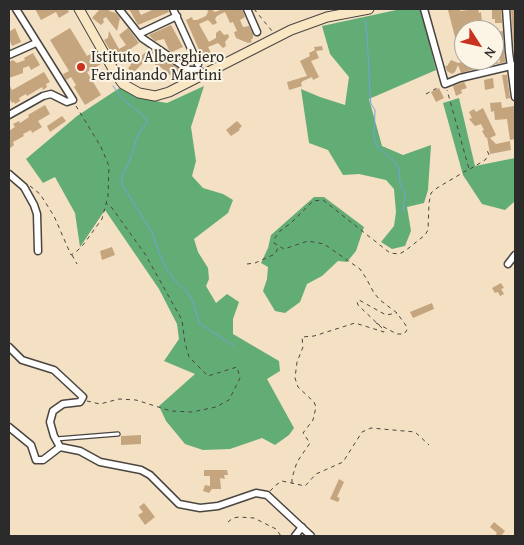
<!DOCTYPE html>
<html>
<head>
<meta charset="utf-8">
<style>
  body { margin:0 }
  #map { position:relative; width:524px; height:545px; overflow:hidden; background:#f4e0c3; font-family:"Gentium Book Plus",serif }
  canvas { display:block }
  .frame { position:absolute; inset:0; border:10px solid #2b2b2b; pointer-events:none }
  .north { position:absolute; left:454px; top:20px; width:50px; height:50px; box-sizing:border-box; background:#fcf5e5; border:1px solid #a8a49b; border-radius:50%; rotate:125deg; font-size:14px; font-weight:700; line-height:20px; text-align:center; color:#2b2b2b }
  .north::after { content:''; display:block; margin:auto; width:18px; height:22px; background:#c8321e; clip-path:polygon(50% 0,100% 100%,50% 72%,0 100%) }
</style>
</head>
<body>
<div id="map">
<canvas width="524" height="545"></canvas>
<div class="frame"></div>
<div class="north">N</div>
</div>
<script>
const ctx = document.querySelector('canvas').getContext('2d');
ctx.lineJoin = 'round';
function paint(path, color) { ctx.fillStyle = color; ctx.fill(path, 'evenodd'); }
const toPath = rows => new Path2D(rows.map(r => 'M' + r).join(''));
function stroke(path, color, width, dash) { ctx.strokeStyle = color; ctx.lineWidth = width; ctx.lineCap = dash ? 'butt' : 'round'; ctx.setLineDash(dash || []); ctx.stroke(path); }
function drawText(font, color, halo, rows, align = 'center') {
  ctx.font = font + ' "Gentium Book Plus",serif'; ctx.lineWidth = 4; ctx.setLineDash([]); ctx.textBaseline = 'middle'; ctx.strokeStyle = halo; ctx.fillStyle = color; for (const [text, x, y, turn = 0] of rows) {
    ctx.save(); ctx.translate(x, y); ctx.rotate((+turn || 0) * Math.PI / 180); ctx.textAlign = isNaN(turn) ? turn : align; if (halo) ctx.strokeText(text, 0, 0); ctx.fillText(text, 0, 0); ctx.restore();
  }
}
paint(toPath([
  [401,9,421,9,436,70,369,99,382,146,403,155,431,145,428,190,424,203,407,207,411,231,405,246,392,249,381,242,394,226,396,212,394,189,386,180,359,174,343,175,328,150,309,143,301,89,320,97,345,105,349,77,330,54,322,26],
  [204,86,191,127,196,161,192,176,203,188,223,194,233,200,228,213,194,239,198,252,208,268,209,279,206,286,216,303,227,294,239,302,233,319,233,334,279,361,280,371,267,379,294,428,289,435,275,445,262,438,230,449,203,450,185,444,166,421,159,406,195,374,164,361,179,339,177,324,159,289,105,210,80,247,75,213,55,177,43,183,26,159,77,116,121,87,144,99,167,103],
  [459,98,475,166,515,158,515,196,514,202,505,210,482,204,463,175,443,103],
  [314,197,324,197,364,227,356,251,347,262,338,261,322,276,307,284,300,302,285,313,275,311,263,291,267,279,268,267,261,263,268,248,271,235]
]), '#62ad76');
stroke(toPath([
  [365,20,367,33,370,95,371,104,375,110,374,138,378,148,392,159,399,168,400,183,405,194,403,212],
  [113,86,122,98,147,119,147,122,138,135,130,160,122,177,122,184,153,234,157,248,166,268,175,281,188,293,193,302,199,323,234,346]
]), '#71a2dc', 1);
paint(toPath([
  [35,9,67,9,69,12,59,18,56,12,41,20],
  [100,9,109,9,109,11,116,13,120,18,117,31,106,17,103,19,104,22,101,25,92,18],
  [129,9,138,9,141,15,154,9,167,9,169,12,138,25],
  [207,9,211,9,215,12,223,9,242,9,245,17,240,20,243,27,249,26,253,34,253,38,251,40,252,42,248,43,236,38,234,32,237,31,233,22,230,23,225,12,217,16,215,19,217,23,213,25,208,20,199,24,209,42,216,38,216,33,220,30,224,35,228,34,229,37,225,42,226,46,223,48,218,43,208,47,212,55,203,59,186,20,192,17,193,20,197,20,206,16,208,12],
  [454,9,460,9,460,11,478,9,479,13,481,12,482,24,480,25,480,27,476,30,464,30,463,42,458,43,458,40,456,41,448,10],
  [492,9,501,9,502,23,495,23,495,19,492,19],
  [511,9,515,9,515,59,514,52],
  [171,25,183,47,172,52,169,50,164,39,155,41,149,35],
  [15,28,21,42,12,46,9,38,9,32],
  [70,28,87,56,94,52,101,64,87,72,101,95,85,105,74,87,76,85,71,77,66,80,63,74,69,71,50,40],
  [128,28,139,43,129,50,136,57,139,58,149,49,154,52,133,73,128,68,131,65,129,63,133,60,127,55,116,60,104,40,108,38,109,31,119,49,126,45,119,35],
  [503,31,505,62,496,64,495,63,500,62,495,32],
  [322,46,323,50,316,51,319,58,311,61,319,77,313,80,312,77,303,81,301,83,302,86,289,90,287,82,307,76,300,61,310,56,309,53,315,50,314,47],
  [33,53,40,65,31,70,29,66,23,68,23,73,9,78,9,62,13,60,17,63,25,60,24,58],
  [158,55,182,71,176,80,158,65,157,66,153,63],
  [451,60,458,63,469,60,488,60,485,66,461,73,458,65,455,72,452,74,447,71,445,66,447,66],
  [44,72,50,82,46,84,47,87,43,90,42,87,27,96,26,94,19,98,20,101,15,104,14,102,12,103,9,98,9,84,12,90,14,89],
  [502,75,507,75,510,98,506,99],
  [493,78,494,88,485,90,484,80],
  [464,82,467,88,461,90,462,93,456,96,453,86],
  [439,88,444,98,436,102,431,92],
  [501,102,502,108,514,106,515,139,510,140,507,119,495,120,494,111,491,112,490,103],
  [45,105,50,114,38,121,42,127,32,133,31,130,23,134,24,136,13,142,14,145,9,149,9,131,15,127,13,124,19,121,20,123,29,117,28,115],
  [483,108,496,135,490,138,496,144,510,141,511,150,490,154,487,137,486,138,482,131,484,130,481,124,475,126,469,119,472,118,469,112,474,109,476,112],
  [62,116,66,121,50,132,47,126],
  [237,121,242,126,239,129,240,130,231,136,226,130],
  [112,247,115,255,102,260,100,251],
  [501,283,504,288,501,289,504,294,500,296,498,292,495,293,492,288],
  [432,303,434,309,413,318,410,312],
  [141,435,141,444,121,445,121,436],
  [204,470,227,470,228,475,224,475,225,479,220,478,221,489,212,489,209,493,203,491,205,485,210,486,210,476,204,476],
  [339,479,344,482,337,497,340,498,338,502,330,499],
  [144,503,155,517,145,525,138,515,143,512,139,507],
  [494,522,505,531,501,536,495,536,497,533,490,527]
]), '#c4a57e');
const lane = toPath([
  [56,439,118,434]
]);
const street = toPath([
  [119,9,142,38,189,70,199,70,202,75],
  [173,9,198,64],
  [247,9,257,32],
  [424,9,445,84,460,78,515,65],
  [506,9,509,52,515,97],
  [139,34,177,16],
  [9,55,36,43],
  [9,115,43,96,51,94,67,102,73,100,16,9],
  [9,174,24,187,34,205,37,214,38,251],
  [508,264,515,255],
  [9,347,22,360,54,370,83,397,80,402,63,404,53,411,50,422,54,436,60,447],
  [9,427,31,445,36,460,43,460,60,447,80,451,100,462,141,470,150,475,179,504,200,508,218,506,256,493,267,495,311,536],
  [295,536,302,527]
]);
const secondary = toPath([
  [79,9,117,76,123,84,139,93,155,96,169,92,291,30,327,17,369,9]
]);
stroke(lane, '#494642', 5.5);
stroke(street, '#494642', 9);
stroke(secondary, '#494642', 11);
stroke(toPath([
  [254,9,272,31],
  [426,94,439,87],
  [470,169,485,160,489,155,487,150],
  [30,186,40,194,54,216,71,255,77,251,83,245,102,219,108,196,109,166,101,147,76,106],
  [72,255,77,264],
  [247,264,255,263,275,254,278,248],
  [376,323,397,334,404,334,407,330,407,327,397,313,380,300,374,293,366,278,360,269,324,244,308,241,284,249,274,243,275,238,280,231,291,223,313,201,323,200,390,253,399,254,405,251,425,235,428,230,429,203,431,193,437,188,469,169,447,90],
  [87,401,100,404,119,399,136,400,171,411,192,412,216,407,229,400,240,378,237,367,208,376,189,357,185,343,182,320,145,254,112,208,106,203],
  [292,483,292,478,297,462,310,443,303,433,313,420,316,407,314,402,298,387,295,378,297,362,303,347,302,337,314,336,355,323,384,332,383,329,358,305,357,302,359,300,386,315,397,313],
  [270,491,276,485,282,481,305,486,316,474,343,462,362,432,371,428,415,432,429,445],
  [228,522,233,518,239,517,254,518,276,529,281,536]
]), '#494642', 1, [4, 4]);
stroke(lane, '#fff', 3);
stroke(street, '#fff', 6);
stroke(secondary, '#f9e7c3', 9);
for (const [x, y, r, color] of [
  [81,67,5,"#c8321e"]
]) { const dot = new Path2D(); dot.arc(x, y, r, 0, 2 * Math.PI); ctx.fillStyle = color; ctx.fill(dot); stroke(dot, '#fcf5e5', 2); }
drawText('16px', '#2b2b2b', '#fcf5e5', [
  ["Istituto Alberghiero",91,58],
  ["Ferdinando Martini",91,76]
], 'left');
</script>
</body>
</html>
